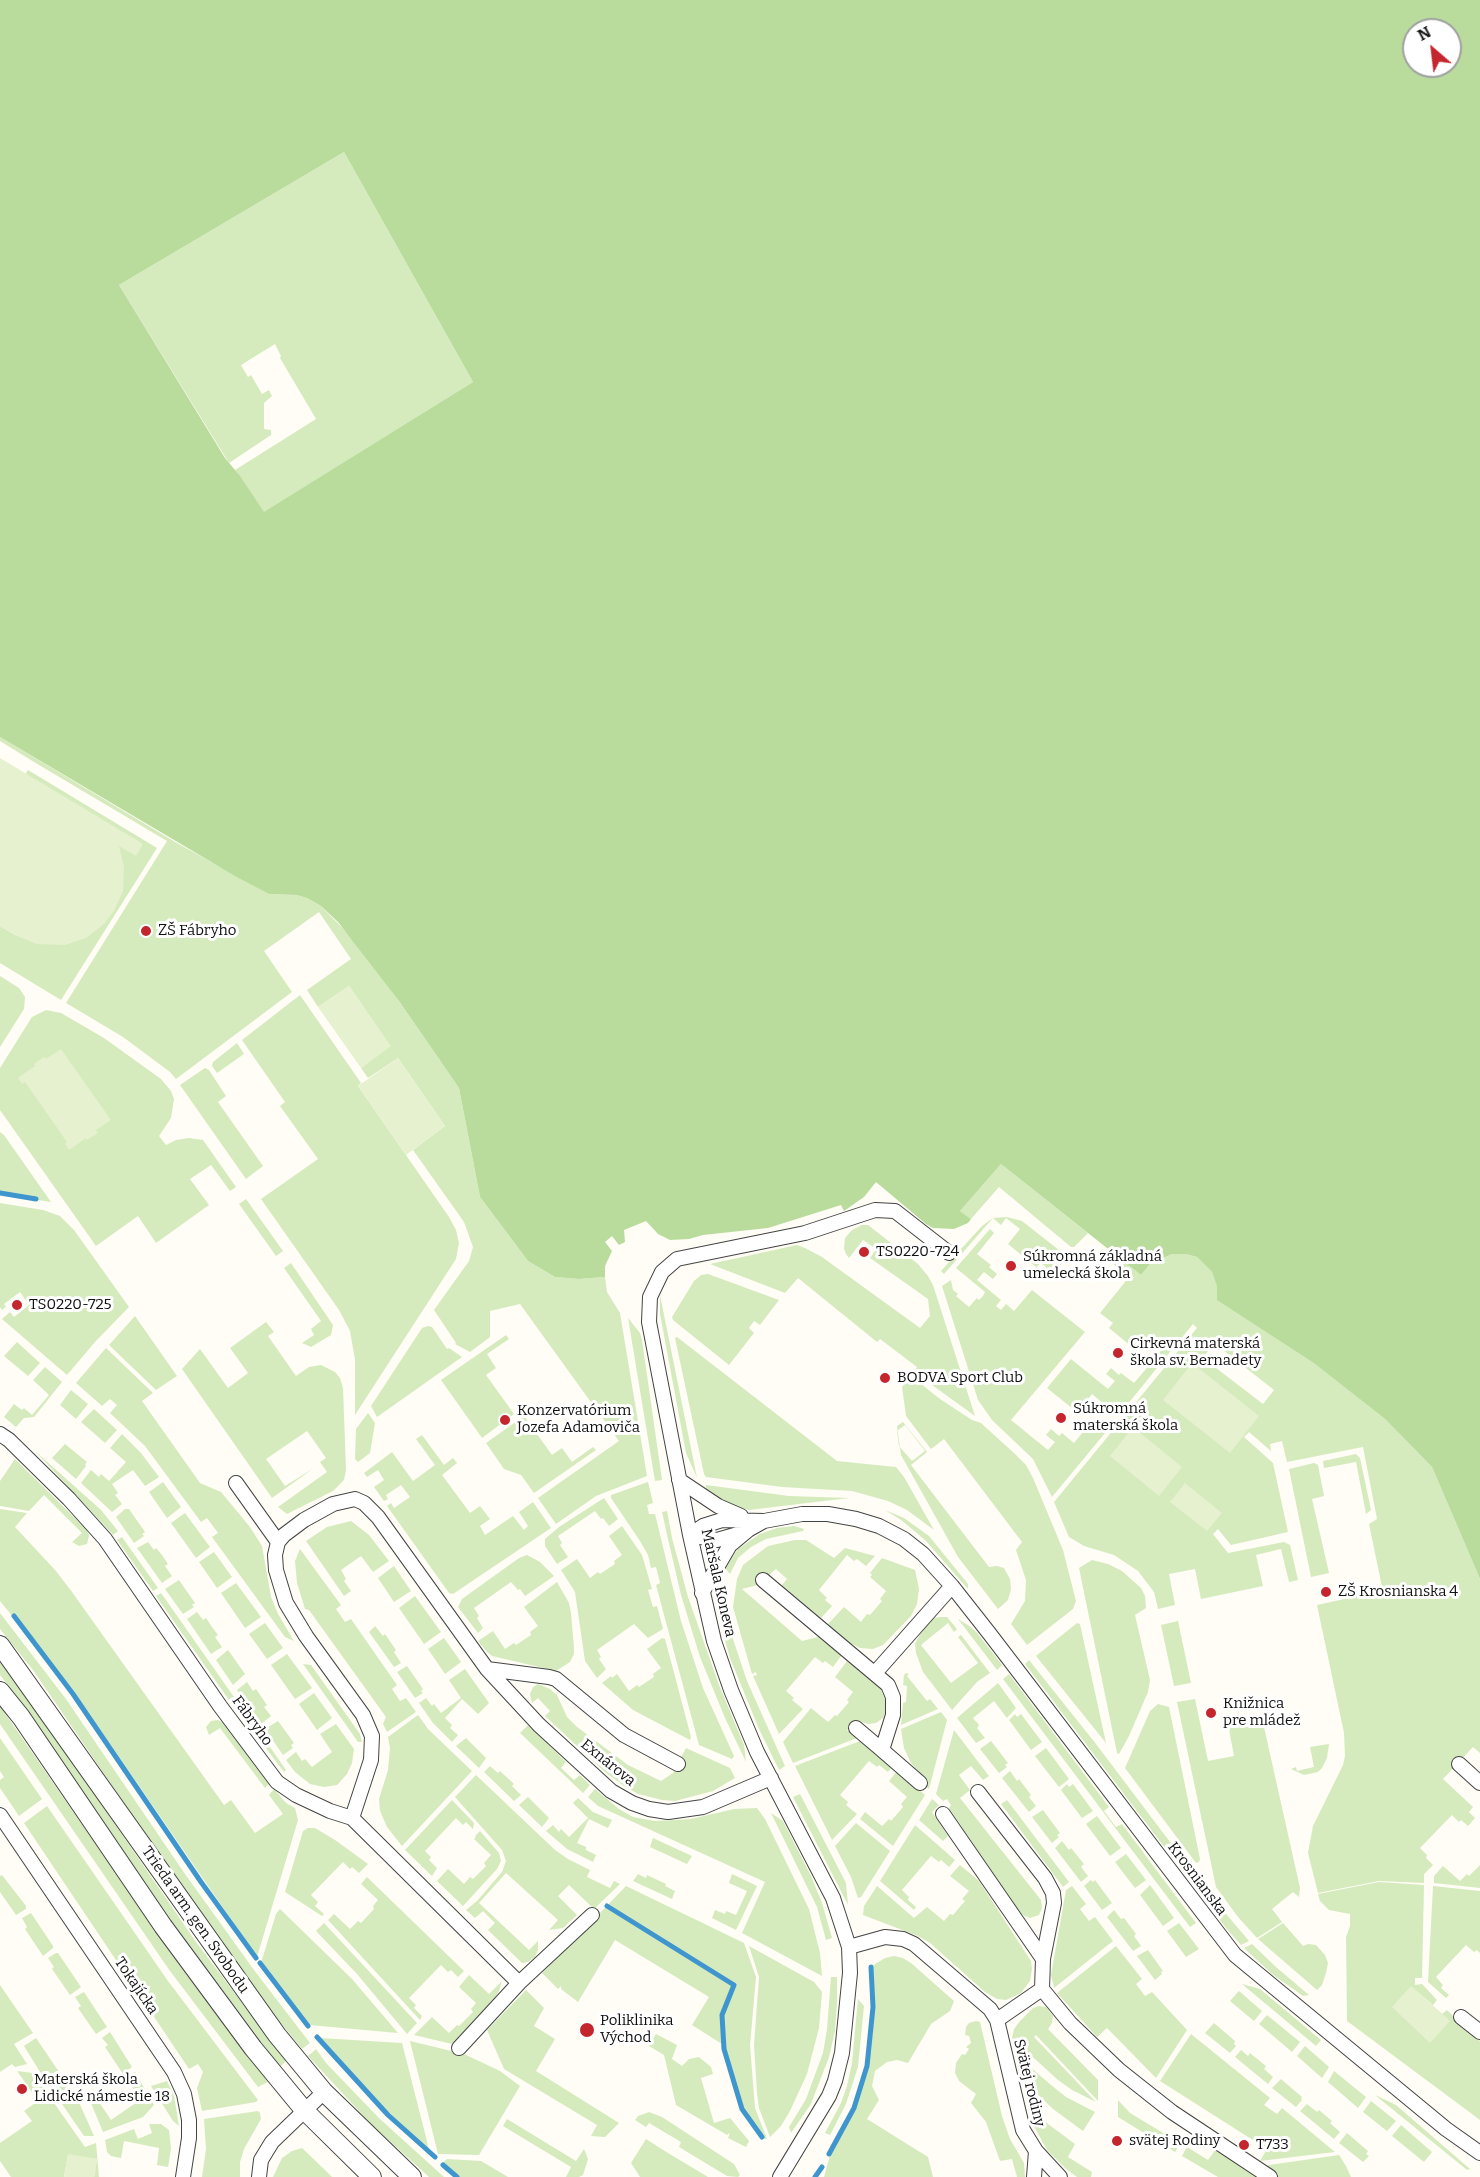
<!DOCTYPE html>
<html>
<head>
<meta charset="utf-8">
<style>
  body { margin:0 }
  #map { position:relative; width:1480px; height:2177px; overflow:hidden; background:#fffdf5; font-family:Bitter,serif }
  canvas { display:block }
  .north { position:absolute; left:1402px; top:18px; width:60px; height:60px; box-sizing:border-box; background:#fff; border:2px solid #a0a0a0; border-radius:50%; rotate:332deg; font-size:16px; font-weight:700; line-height:24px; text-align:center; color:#111 }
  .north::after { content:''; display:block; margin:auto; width:21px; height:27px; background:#c4262e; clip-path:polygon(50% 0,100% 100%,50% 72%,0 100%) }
</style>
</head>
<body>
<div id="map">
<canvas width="1480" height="2177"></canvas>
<div class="north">N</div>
</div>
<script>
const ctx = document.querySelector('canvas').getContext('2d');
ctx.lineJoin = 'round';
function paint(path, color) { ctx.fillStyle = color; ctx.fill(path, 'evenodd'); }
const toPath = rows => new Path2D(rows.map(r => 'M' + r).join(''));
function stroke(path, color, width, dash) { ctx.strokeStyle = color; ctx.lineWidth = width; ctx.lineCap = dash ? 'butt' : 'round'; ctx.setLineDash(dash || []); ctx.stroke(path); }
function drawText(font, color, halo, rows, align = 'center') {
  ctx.font = font + ' Bitter,serif'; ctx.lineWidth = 6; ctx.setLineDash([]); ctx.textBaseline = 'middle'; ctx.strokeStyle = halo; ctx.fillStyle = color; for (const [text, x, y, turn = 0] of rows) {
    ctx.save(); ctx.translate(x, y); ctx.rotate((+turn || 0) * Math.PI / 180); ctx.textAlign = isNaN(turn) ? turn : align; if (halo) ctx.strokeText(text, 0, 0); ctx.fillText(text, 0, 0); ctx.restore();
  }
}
paint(toPath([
  [344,152,473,382,264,513,235,470,316,419,280,358,281,356,275,344,241,365,248,377,251,375,262,394,269,390,272,396,264,403,264,429,271,430,271,435,229,463,119,285],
  [0,737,177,843,269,894,297,895,307,898,321,906,353,939,399,1001,459,1088,480,1197,528,1261,555,1277,579,1279,605,1277,607,1292,620,1313,647,1476,596,1496,556,1524,538,1498,619,1441,520,1304,490,1311,490,1337,470,1352,455,1344,456,1343,434,1310,469,1261,473,1247,464,1222,413,1150,445,1126,398,1058,368,1078,361,1068,390,1046,349,986,318,1007,307,990,351,959,319,912,264,951,292,992,176,1079,170,1072,123,1037,66,1003,167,841,34,762,0,741],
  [28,770,157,848,61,1000,0,963,0,926,17,936,26,773],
  [0,976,19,988,25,997,24,1009,0,1047],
  [300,995,361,1083,358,1086,449,1217,456,1230,459,1243,456,1259,355,1415,355,1360,350,1331,339,1310,261,1199,318,1159,280,1106,285,1102,242,1040],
  [46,1010,61,1013,104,1038,161,1079,171,1091,174,1099,171,1118,159,1136,166,1145,176,1140,189,1138,203,1140,236,1187,230,1191,211,1165,190,1179,209,1205,156,1243,138,1216,96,1246,0,1110,0,1068,32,1017],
  [237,1043,244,1054,217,1073,212,1066,213,1062],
  [205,1068,209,1070,226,1096,218,1102,263,1166,246,1179,180,1085],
  [0,1132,4,1135,51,1202,0,1194],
  [1001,1164,1088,1233,1074,1247,1071,1247,999,1187,971,1219,960,1211],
  [246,1199,283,1251,276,1256,239,1204],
  [0,1203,43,1210,60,1216,74,1230,129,1307,95,1342,67,1375,2,1319,10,1312,14,1317,29,1305,20,1292,4,1304,6,1307,2,1310,0,1307],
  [1007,1217,1022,1221,1064,1254,1065,1259,1054,1274,1041,1263,1036,1267,1008,1244,1020,1229,1006,1218,1001,1225,993,1218,944,1274,941,1271,982,1226,993,1218],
  [862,1225,868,1225,918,1264,928,1276,933,1285,975,1416,914,1372,917,1367,880,1339,877,1342,798,1278,785,1293,710,1264,797,1245,805,1248,822,1257,920,1328,930,1316,928,1299,870,1258,876,1249,863,1240,849,1258,846,1254,844,1249,845,1238,852,1230],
  [990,1229,994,1233,977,1254,991,1265,989,1267,997,1274,993,1279,984,1272,977,1280,1001,1300,996,1306,1001,1310,1006,1304,1014,1311,1032,1290,1085,1332,1011,1420,1048,1450,1055,1442,1046,1435,1051,1429,1059,1436,1062,1433,1074,1443,1091,1422,1105,1433,1052,1497,1033,1459,992,1420,978,1400,942,1286,951,1280,953,1290,958,1294,956,1296,969,1307,977,1298,979,1300,983,1296,985,1292,956,1268],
  [1109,1249,1141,1275,1150,1264,1172,1254,1186,1254,1197,1257,1212,1272,1217,1285,1385,1419,1432,1467,1480,1579,1480,1753,1473,1747,1443,1779,1473,1807,1469,1812,1475,1818,1468,1826,1461,1820,1459,1822,1452,1815,1420,1848,1427,1855,1426,1858,1433,1865,1424,1874,1424,1883,1379,1881,1318,1893,1308,1853,1313,1826,1343,1765,1345,1756,1344,1733,1317,1605,1349,1598,1349,1594,1382,1587,1369,1524,1377,1519,1363,1447,1287,1462,1282,1441,1270,1444,1271,1451,1249,1432,1244,1437,1273,1463,1288,1532,1231,1545,1218,1529,1213,1534,1228,1553,1284,1542,1290,1545,1298,1580,1289,1582,1281,1549,1256,1555,1263,1586,1201,1599,1195,1569,1169,1574,1175,1605,1158,1609,1154,1592,1138,1571,1114,1555,1084,1546,1069,1537,1054,1502,1197,1328,1193,1324,1165,1358,1159,1353,1163,1348,1150,1337,1137,1351,1109,1328,1113,1323,1100,1313,1129,1277,1104,1256],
  [1214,1343,1274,1390,1263,1404,1203,1358],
  [291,1263,333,1325,331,1335,311,1347,302,1343,314,1335,311,1329,321,1321,284,1268],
  [708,1274,779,1300,760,1325,754,1321,749,1328,754,1333,729,1365,673,1320,672,1317,694,1281,701,1275],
  [660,1295,697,1478,686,1453,660,1314],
  [135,1316,177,1376,156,1390,109,1345],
  [628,1318,640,1333,642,1340,662,1480,655,1481],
  [266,1322,274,1332,268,1336,296,1376,309,1367,321,1365,335,1372,340,1378,343,1388,346,1470,344,1480,333,1491,287,1514,278,1507,327,1472,320,1462,326,1458,307,1431,266,1459,285,1486,314,1468,272,1498,182,1369,200,1349,228,1388,248,1373,230,1348],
  [428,1326,432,1327,447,1349,449,1348,462,1357,377,1417,371,1406,422,1328],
  [506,1335,509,1339,487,1354,496,1368,486,1375,514,1414,482,1438,441,1380],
  [677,1337,837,1461,896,1467,904,1477,934,1530,907,1510,888,1501,852,1491,782,1487,706,1477,704,1474,675,1338],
  [17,1342,40,1363,28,1376,4,1356],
  [106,1348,153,1393,142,1401,200,1483,221,1492,250,1527,262,1546,271,1597,278,1614,294,1641,285,1637,212,1537,218,1533,207,1518,201,1522,145,1446,110,1413,117,1405,110,1399,102,1406,76,1383],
  [1071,1359,1108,1389,1115,1381,1106,1374,1111,1368,1119,1375,1121,1373,1134,1383,1151,1363,1157,1368,1118,1416,1092,1394,1078,1413,1047,1388],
  [45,1367,62,1382,34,1417,24,1418,16,1427,4,1417,14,1404,22,1410,24,1408,32,1415,49,1395,33,1380],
  [911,1376,940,1399,972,1420,981,1423,1015,1454,1026,1465,1033,1478,1063,1550,1076,1601,1073,1609,1027,1645,1011,1624,1025,1601,1026,1580,1016,1550,1022,1542,944,1439,931,1449,906,1416,902,1387],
  [71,1390,88,1404,76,1419,60,1405],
  [94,1409,117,1430,105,1443,81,1422],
  [368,1413,375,1423,370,1453,358,1462,355,1459,356,1429],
  [524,1416,552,1455,562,1448,572,1462,593,1447,596,1450,534,1493,521,1475,504,1469,486,1443],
  [903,1422,927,1452,911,1465,989,1567,997,1566,1004,1568,1010,1579,1011,1589,1008,1600,998,1609,958,1557,901,1455,897,1426],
  [905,1425,925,1451,912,1461,899,1446,897,1431],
  [122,1434,141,1453,159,1477,145,1486,133,1470,112,1484,118,1493,115,1495,122,1504,112,1512,81,1483,91,1470,99,1477,101,1474,109,1481,126,1462,110,1448],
  [422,1435,444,1465,453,1458,457,1463,442,1475,470,1513,480,1506,490,1519,480,1526,485,1535,513,1516,524,1530,528,1526,519,1512,533,1502,551,1528,453,1594,449,1593,387,1506,391,1503,394,1508,410,1497,401,1485,386,1495,388,1499,384,1501,374,1487,384,1480,378,1470,367,1477,364,1473,392,1452,413,1481,435,1465,416,1439],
  [65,1444,87,1462,85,1464,86,1466,76,1479,52,1458],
  [35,1451,101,1510,118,1531,113,1535],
  [1356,1454,1360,1458,1371,1510,1366,1514,1356,1462,1324,1468,1323,1461],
  [15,1459,87,1530,89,1536,87,1544,79,1546,72,1542,82,1533,44,1495,29,1511,0,1506,0,1481],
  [1314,1463,1318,1465,1324,1496,1312,1499,1329,1573,1311,1577,1289,1469],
  [163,1482,181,1507,167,1518,149,1492],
  [648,1482,653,1503,647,1505,649,1514,655,1514,681,1621,703,1688,734,1756,732,1759,699,1745,656,1585,660,1583,656,1567,651,1568,648,1555,640,1541,611,1498,611,1495],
  [706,1485,789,1496,849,1498,749,1510,726,1504,706,1490],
  [604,1498,618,1519,609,1526,603,1518,601,1519,595,1511,558,1536,562,1543,560,1545,568,1557,557,1564,545,1546,545,1539,559,1527],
  [0,1509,27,1513,15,1527,56,1571,72,1592,224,1805,231,1800,255,1833,283,1814,269,1795,274,1789,286,1803,295,1808,298,1820,257,1957,75,1693,15,1616,13,1617,0,1601],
  [125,1509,129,1509,145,1532,142,1534,144,1536,134,1543,116,1517],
  [885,1510,904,1518,929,1536,968,1584,968,1589,925,1540,901,1520],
  [667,1511,672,1538,688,1597,719,1685,744,1745,746,1762,725,1718,700,1657,681,1595,668,1539,662,1512],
  [185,1513,210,1547,196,1558,171,1523],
  [351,1521,369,1535,389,1561,373,1572,361,1556,341,1570,346,1579,344,1581,351,1591,344,1596,306,1541,327,1527],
  [622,1526,642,1555,652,1589,648,1590,653,1607,657,1606,663,1629,648,1638,634,1624,597,1650,601,1657,599,1659,606,1669,597,1678,585,1661,575,1592,561,1570,577,1559,590,1578,598,1572,600,1574,615,1564,614,1561,622,1555,609,1536],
  [794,1526,804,1529,803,1531,766,1539,751,1547,738,1558,730,1574,725,1568,738,1549,760,1534,777,1528],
  [122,1537,158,1588,153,1591,117,1540],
  [795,1540,806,1540,834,1558,845,1548,875,1556,866,1566,857,1559,854,1561,847,1555,819,1590,827,1598,825,1600,832,1606,821,1618,782,1585,787,1579,776,1569,758,1585,742,1589,802,1641,818,1637,841,1656,833,1667,825,1661,823,1663,815,1657,786,1691,794,1698,792,1700,803,1709,779,1734,753,1676,757,1675,756,1672,752,1674,733,1607,737,1579,743,1565,768,1546],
  [148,1542,154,1550,156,1548,162,1555,168,1564,165,1566,172,1576,162,1583,137,1548],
  [300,1549,341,1605,336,1609,345,1622,351,1619,397,1685,392,1689,400,1701,406,1698,416,1712,387,1732,383,1724,386,1717,309,1610,305,1609,297,1583,295,1561],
  [214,1552,232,1577,217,1588,199,1562],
  [527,1555,540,1562,554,1576,525,1596,520,1589,518,1590,511,1582,474,1608,479,1616,477,1618,483,1628,478,1633,458,1607,462,1599,519,1558],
  [882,1558,915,1570,919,1589,917,1604,911,1616,883,1645,873,1649,860,1648,848,1642,828,1624,844,1607,861,1622,867,1614,870,1615,882,1601,880,1599,886,1591,870,1577,872,1575,870,1573],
  [1092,1560,1108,1564,1122,1571,1141,1588,1145,1596,1146,1608,1135,1615,1150,1680,1148,1692,1129,1736,1119,1754,1117,1753,1079,1568],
  [394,1566,411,1591,394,1602,378,1578],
  [179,1580,195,1603,192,1605,194,1607,183,1614,165,1589],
  [557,1582,569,1603,571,1613,574,1648,574,1654,570,1662,556,1671,492,1656,487,1652,478,1641,493,1631,505,1649,514,1643,516,1645,531,1635,530,1632,538,1626,524,1607],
  [236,1583,261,1617,245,1628,221,1593],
  [161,1593,234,1697,229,1700,156,1596],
  [415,1596,441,1632,424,1644,399,1608],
  [719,1597,747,1681,785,1766,779,1770,759,1729,730,1658,724,1637],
  [197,1612,203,1620,206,1618,212,1627,218,1635,215,1637,222,1647,211,1654,187,1619],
  [0,1613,66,1699,185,1874,254,1970,310,2043,302,2049,275,2016,189,1898,33,1670,0,1629],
  [940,1617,947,1617,957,1629,954,1632,948,1623,921,1645,951,1683,978,1663,958,1637,961,1635,990,1673,977,1682,952,1710,923,1672,916,1653,915,1644,919,1636,927,1625,934,1618],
  [958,1619,971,1627,978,1634,1002,1665,997,1670],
  [1178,1621,1191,1683,1174,1686,1161,1625],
  [265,1623,283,1648,267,1659,249,1634],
  [1077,1623,1080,1624,1106,1743,1036,1656],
  [375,1626,383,1636,385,1634,396,1650,394,1652,401,1663,394,1667,369,1632],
  [444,1638,461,1662,445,1674,428,1649],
  [662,1638,665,1639,691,1737,690,1740,633,1710,602,1683,611,1676,612,1678,617,1674,629,1691,637,1685,639,1687,654,1677,653,1674,661,1668,647,1649],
  [228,1650,245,1674,233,1685,216,1660],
  [287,1654,312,1688,295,1699,271,1665],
  [0,1660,35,1708,196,1942,286,2061,280,2067,167,1915,28,1712,0,1675],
  [1029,1660,1096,1744,1210,1895,1249,1941,1241,1945,1226,1928,1025,1664],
  [847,1661,881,1690,885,1699,887,1709,883,1718,876,1723,868,1724,855,1720,847,1730,857,1738,793,1763,783,1742,811,1708,828,1722,835,1715,837,1716,849,1702,847,1700,853,1692,835,1677],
  [303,1664,311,1665,360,1734,362,1742,358,1742],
  [407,1666,423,1689,421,1691,423,1693,415,1698,397,1672],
  [465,1669,489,1703,478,1714,462,1699,445,1718,452,1725,450,1728,458,1735,452,1742,433,1723,419,1703,426,1698,432,1706,434,1704,441,1713,461,1698,449,1680],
  [906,1673,909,1674,907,1676,927,1701,930,1699,938,1709,901,1725,903,1703,906,1702,907,1686,903,1685,904,1675],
  [1009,1674,1109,1807,1104,1811,1116,1827,1122,1824,1196,1923,1190,1927,1003,1679],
  [247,1682,253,1691,256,1689,267,1705,264,1707,271,1716,261,1724,237,1690],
  [998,1683,1016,1708,1007,1718,994,1701,973,1718,979,1725,977,1728,985,1738,976,1743,957,1718],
  [538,1684,550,1689,557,1695,567,1717,577,1727,628,1765,661,1781,673,1773,686,1748,730,1768,735,1778,713,1791,675,1801,662,1800,638,1794,624,1786,605,1772,545,1716,550,1711,538,1698,532,1703,530,1694,533,1687],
  [314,1693,332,1718,317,1730,299,1704],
  [1195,1699,1208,1761,1234,1756,1228,1724,1270,1715,1272,1725,1264,1727,1300,1888,1299,1897,1293,1892,1272,1909,1282,1922,1257,1938,1238,1917,1216,1887,1177,1702],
  [238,1701,286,1770,284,1772,233,1705],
  [1158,1704,1169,1707,1200,1859,1199,1862,1196,1863,1125,1768,1150,1711],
  [0,1706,180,1966,268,2082,258,2087,170,1971,0,1724],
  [941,1712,947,1720,929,1789,922,1782,924,1779,911,1763,904,1748,901,1729],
  [1015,1714,1017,1717,1021,1714,1042,1742,1031,1750,1009,1720],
  [418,1715,428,1729,472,1771,402,1846,387,1827,380,1811,379,1799,388,1770,390,1748,388,1737],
  [218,1720,224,1723,269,1784,265,1788,220,1728,209,1735,206,1727,211,1721],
  [278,1721,294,1743,291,1745,293,1748,283,1755,265,1729],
  [336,1724,354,1749,352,1763,347,1774,337,1785,324,1787,310,1784,295,1772,286,1760,296,1752,302,1761,305,1759,312,1767,332,1752,320,1734],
  [528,1725,566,1762,561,1768,574,1780,580,1775,590,1785,583,1793,520,1733],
  [954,1730,989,1776,983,1780,971,1766,959,1775,970,1790,960,1798,1041,1900,1042,1908,1039,1915,1030,1918,1021,1914,949,1808,951,1805,947,1799,943,1801,936,1794],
  [0,1738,42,1799,19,1816,0,1788,0,1780,4,1777,0,1771],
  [466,1738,486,1758,479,1768,456,1746],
  [860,1741,892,1767,888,1772,879,1765,877,1767,869,1761,840,1795,848,1802,846,1805,857,1814,832,1840,795,1766],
  [991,1741,1008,1763,1005,1765,1007,1767,999,1773,980,1749],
  [1329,1744,1327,1758,1322,1768,1318,1772,1304,1775,1291,1769,1296,1767,1297,1771,1314,1767,1310,1747],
  [1046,1748,1069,1779,1059,1787,1035,1756],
  [490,1766,498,1773,500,1771,514,1784,512,1786,521,1795,514,1801,484,1772],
  [897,1771,925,1795,893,1846,860,1819,865,1812,882,1826,889,1819,891,1821,903,1807,901,1804,907,1797,889,1781],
  [1010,1771,1017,1781,1019,1779,1031,1795,1029,1797,1036,1806,1029,1812,1002,1778],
  [476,1775,555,1850,568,1859,590,1870,587,1877,610,1888,614,1881,620,1884,594,1909,569,1885,558,1896,577,1915,563,1928,549,1930,558,1920,506,1873,479,1903,529,1950,538,1941,538,1950,535,1957,528,1962,522,1963,488,1930,495,1923,483,1911,475,1918,466,1910,477,1901,502,1872,506,1861,502,1850,455,1797],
  [1067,1784,1069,1787,1073,1784,1093,1811,1082,1818,1061,1790],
  [595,1789,619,1809,633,1817,655,1821,691,1819,734,1809,757,1808,765,1819,809,1909,820,1953,822,1976,742,1933,765,1882,598,1806,588,1797],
  [800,1794,846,1883,848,1905,793,1797],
  [528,1797,549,1818,542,1827,519,1805],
  [578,1798,593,1812,612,1820,608,1828,589,1819,577,1843,586,1847,586,1850,596,1855,593,1862,567,1849,546,1831,553,1825,559,1832,561,1829,569,1837,588,1818,573,1803],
  [932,1799,939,1805,932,1812,948,1836,943,1841,919,1820],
  [452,1800,474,1823,473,1829,466,1822,463,1825,456,1818,425,1851,431,1857,429,1860,437,1868,432,1876,405,1850],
  [1007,1800,1069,1882,1063,1887,1001,1804],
  [47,1806,168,1981,258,2100,256,2102,202,2111,197,2088,203,2072,198,2064,189,2069,24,1823],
  [1043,1810,1060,1833,1057,1835,1059,1837,1052,1843,1032,1817],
  [771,1813,783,1821,811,1876,822,1903,832,1938,826,1940,817,1907],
  [1097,1816,1121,1848,1110,1856,1086,1824],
  [856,1823,890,1851,861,1897,858,1898,851,1877,835,1846],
  [915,1825,955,1860,949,1867,941,1860,939,1862,931,1856,902,1890,909,1897,908,1900,916,1907,914,1910,880,1881],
  [308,1828,315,1828,335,1840,368,1864,359,1873,352,1867,350,1869,343,1862,311,1895,318,1902,315,1906,324,1914,322,1916,285,1892,303,1831],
  [480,1831,499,1853,501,1861,497,1869,463,1906,437,1881,448,1869,464,1884,470,1877,473,1879,486,1866,484,1863,491,1855,474,1839,476,1837,475,1836],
  [653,1838,692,1856,687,1864,650,1847],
  [1062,1841,1069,1850,1071,1848,1084,1864,1081,1867,1088,1876,1081,1882,1055,1848],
  [1126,1854,1146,1880,1135,1888,1115,1862],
  [960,1865,979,1881,1031,1961,1032,1969,1030,1981,1021,1993,1006,2000,997,1999,985,1992,930,1943,918,1936,863,1915,864,1906,877,1886,914,1918,927,1907,944,1921,950,1914,953,1915,965,1901,962,1899,969,1891,950,1876],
  [1480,1865,1480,1888,1434,1883,1434,1876,1443,1866,1460,1881,1467,1874,1469,1876],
  [638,1874,646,1878,647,1875,666,1884,665,1886,675,1891,672,1899,633,1881],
  [732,1874,757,1886,736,1930,712,1918,715,1910,725,1914,726,1911,736,1915,747,1891,729,1883],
  [2,1875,26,1906,26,1909,16,1915,0,1892,0,1876],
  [367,1877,464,1971,458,1977,451,1970,448,1972,441,1965,409,1998,416,2005,414,2008,422,2016,420,2020,328,1920,334,1914,350,1929,358,1921,361,1923,374,1909,373,1906,378,1900,361,1884],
  [1091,1880,1093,1882,1095,1880,1112,1903,1102,1910,1084,1886],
  [1379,1882,1424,1885,1422,1978,1415,1978,1415,1985,1422,1984,1437,2000,1433,2005,1411,1986,1450,2021,1442,2014,1447,2010,1480,2041,1480,2120,1347,2021,1346,1937,1350,1926,1350,1914,1329,1910,1320,1901,1318,1894],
  [1150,1885,1174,1918,1163,1926,1140,1895],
  [626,1886,744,1943,756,1977,750,2045,755,2108,767,2139,762,2138,763,2136,745,2113,722,2044,692,2025,709,1997,615,1940,578,2002,561,1989,561,1986,558,1989,542,1973],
  [1072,1886,1086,1904,1080,1909,1089,1921,1095,1917,1113,1941,1054,1988,1051,1975,1066,1890],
  [1433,1886,1480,1891,1480,1953,1477,1950,1474,1952,1466,1945,1436,1977,1443,1985,1441,1988,1449,1995,1446,1998,1428,1982],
  [280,1909,352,1979,398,2033,309,2025,261,1963,276,1914],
  [1114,1910,1121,1919,1124,1918,1136,1934,1134,1936,1141,1946,1133,1951,1107,1917],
  [31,1913,53,1946,53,1948,43,1956,25,1929,27,1927,22,1918],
  [324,1923,417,2023,407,2034,357,1974,316,1931],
  [1179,1923,1199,1949,1186,1957,1167,1931],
  [1283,1923,1303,1946,1308,1944,1316,1945,1325,1955,1328,1963,1326,1973,1322,1985,1317,1990,1258,1939],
  [1252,1944,1276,1967,1309,1995,1303,1996,1272,1974,1244,1948],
  [749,1946,814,1982,822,1992,819,2028,807,2074,790,2111,781,2126,770,2137,759,2108,757,2093,754,2045,759,1977],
  [1116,1946,1142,1979,1136,1984,1145,1996,1152,1992,1187,2030,1156,2078,1107,2028,1097,2037,1057,1993],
  [1148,1950,1163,1971,1161,1972,1162,1974,1155,1980,1137,1956],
  [56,1953,58,1953,81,1987,70,1995,52,1969,54,1967,48,1958],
  [894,1956,903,1958,911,1963,954,2001,950,2011,931,2024,908,2063,897,2060,887,2062,875,2071,872,2086,879,2100,867,2119,928,2157,933,2177,824,2177,830,2155,854,2108,868,2067,873,2007,872,1966,885,1958],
  [469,1975,489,1994,502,1981,499,1991,494,1999,452,2044,414,2035,432,2017,449,2033,457,2025,459,2026,473,2012,471,2009,476,2003,459,1987],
  [831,1977,837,1977,837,2003,835,2031,829,2057,811,2104,791,2133,789,2127,806,2099,823,2053,827,2029],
  [1242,1984,1260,1989,1321,2040,1316,2046],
  [0,1985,33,2033,14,2044,27,2064,15,2067,12,2064,0,2072],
  [526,1990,544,2008,534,2026,555,2039,536,2071,619,2123,605,2137,591,2136,597,2125,504,2069,487,2030],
  [1239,1991,1262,2011,1254,2021,1230,2001],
  [84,1992,107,2027,96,2034,78,2008,81,2006,75,1997],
  [858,1999,864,2006,858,2067,846,2104,830,2135,825,2133,841,2103,847,2086,852,2063],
  [1039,2006,1046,2007,1053,2016,1052,2023,1048,2029,1098,2080,1098,2101,1036,2035,1034,2037,1096,2102,1072,2090,1058,2080,1012,2038,1014,2029,1020,2021,1033,2008],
  [1267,2015,1300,2042,1292,2052,1259,2024],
  [976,2021,980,2022,1002,2116,1010,2139,1024,2163,1025,2177,1017,2177,1012,2159,1000,2161,986,2122,971,2103,976,2094,959,2081,955,2073,956,2063,962,2054,965,2055,969,2049,966,2047,971,2043,969,2036,965,2035,966,2027,969,2023],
  [1214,2023,1235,2041,1234,2044,1236,2046,1230,2053,1205,2033],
  [110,2032,132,2067,123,2074,105,2047,108,2045,102,2038],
  [656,2034,677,2045,672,2059,682,2066,689,2059,699,2057,711,2067,713,2074,701,2078,714,2123,730,2118,749,2141,746,2147,728,2138,730,2133,727,2135,676,2105,664,2055,649,2046],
  [1191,2034,1270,2098,1264,2105,1277,2114,1282,2108,1335,2152,1260,2161,1267,2149,1160,2081],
  [36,2038,78,2100,94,2136,84,2136,40,2072,24,2046],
  [320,2038,402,2043,430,2153,389,2113],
  [410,2041,464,2054,500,2071,520,2086,479,2155,438,2154],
  [1305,2046,1329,2067,1322,2078,1297,2056],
  [316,2049,326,2063,380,2119,444,2177,429,2177,371,2124,308,2056],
  [1241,2050,1248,2056,1250,2053,1266,2066,1264,2069,1273,2077,1268,2084,1235,2057],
  [1015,2054,1051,2085,1066,2097,1095,2112,1083,2131,1053,2109,1020,2077],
  [17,2071,33,2073,85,2147,96,2143,99,2177,94,2177,97,2159,68,2155,64,2177,11,2177,0,2161,0,2143,32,2121,24,2111,38,2101],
  [1334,2071,1366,2097,1358,2108,1328,2082],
  [135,2072,154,2105,143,2117,103,2132,91,2103,97,2099,111,2120,140,2100,132,2087,134,2085,129,2077],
  [1281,2079,1302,2097,1301,2099,1302,2100,1296,2107,1272,2088],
  [167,2081,174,2096,179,2126,173,2121,151,2086],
  [1375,2095,1396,2105,1470,2169,1467,2170],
  [1118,2100,1130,2113,1180,2143,1175,2152,1118,2117],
  [1371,2101,1396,2121,1387,2131,1363,2112],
  [1307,2104,1317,2112,1319,2110,1332,2121,1330,2123,1340,2132,1334,2139,1300,2111],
  [1028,2109,1075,2144,1068,2157,1092,2172,1091,2177,1077,2177,1065,2168,1047,2150,1035,2128],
  [258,2111,260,2113,261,2119,244,2149,240,2162,240,2177,202,2177,206,2149,204,2119],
  [649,2112,662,2117,734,2164,740,2175,738,2177,727,2176,679,2147,681,2142,649,2123,646,2127,635,2120,638,2116],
  [507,2119,576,2161,584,2149,588,2159,583,2175,579,2177,566,2177,571,2167,503,2126],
  [149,2124,161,2124,169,2130,171,2149,168,2167,157,2165,159,2148,124,2141,121,2158,111,2156,107,2152,105,2140,134,2129,138,2139,152,2133],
  [1401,2125,1432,2152,1424,2162,1392,2136],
  [1347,2133,1368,2151,1366,2154,1369,2156,1363,2162,1339,2143],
  [646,2139,668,2153,708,2177,640,2177,631,2163],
  [1187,2147,1208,2160,1216,2149,1260,2177,1218,2177,1182,2156],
  [302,2148,324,2169,332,2177,273,2177,282,2158,292,2151],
  [1339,2155,1346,2166,1351,2177,1278,2177,1267,2167,1269,2165],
  [447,2159,481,2161,508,2177,458,2177,442,2163]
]), '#d5ebbd');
paint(toPath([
  [0,0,1480,0,1480,1579,1432,1467,1385,1419,1314,1363,1217,1300,1217,1286,1212,1272,1197,1257,1186,1254,1172,1254,1150,1264,1141,1275,1001,1164,960,1211,971,1219,968,1223,954,1229,933,1228,926,1224,876,1182,864,1197,844,1211,841,1205,768,1228,703,1235,689,1239,670,1240,658,1234,646,1221,624,1230,625,1242,619,1245,612,1236,605,1242,612,1251,605,1266,605,1277,579,1279,555,1277,528,1261,480,1197,459,1088,399,1001,338,922,321,906,307,898,297,895,269,894,235,876,0,737],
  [1414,30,1450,30,1450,66,1414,66],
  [344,152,473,382,264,512,240,476,225,458,119,285]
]), '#b9dc9c');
paint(toPath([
  [0,758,143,844,136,856,119,846,124,867,123,891,114,911,104,924,86,938,65,945,37,944,17,936,0,926],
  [349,986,391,1046,361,1068,318,1007],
  [61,1049,111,1120,96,1130,98,1133,87,1140,86,1138,69,1150,65,1144,67,1142,25,1082,22,1084,18,1078,35,1066,34,1064,44,1057,46,1059],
  [398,1058,445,1126,406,1155,358,1086],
  [1192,1363,1259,1416,1230,1453,1163,1400],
  [1133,1427,1182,1467,1159,1496,1110,1456],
  [1185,1483,1222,1513,1207,1531,1170,1502],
  [1411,1986,1450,2021,1430,2043,1392,2007],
  [68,2154,97,2159,94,2177,64,2177]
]), '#e6f2cf');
stroke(toPath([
  [0,1193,36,1199],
  [14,1616,73,1694,201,1882,256,1958],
  [607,1906,734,1985,722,2015,724,2049,742,2109,762,2137],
  [260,1963,308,2026],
  [317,2037,388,2115,435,2157],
  [829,2154,854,2108,867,2066,873,2007,871,1967],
  [443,2165,457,2177],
  [815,2177,822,2167]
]), '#3f96cf', 5);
const minor = toPath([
  [0,1434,9,1440,69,1499,105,1539,220,1706,277,1782,296,1795,330,1811,352,1818,519,1983],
  [679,1480,718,1506,741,1516],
  [236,1483,278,1542],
  [690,1535,703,1526,722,1520,764,1521,802,1514,828,1514,856,1519,879,1526,904,1539,923,1554,952,1586,989,1633,1235,1955,1446,2129,1480,2153],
  [690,1535,717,1540,738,1534],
  [763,1580,888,1685,893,1697,893,1715,882,1750,920,1783],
  [702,1593,730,1545,748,1530,764,1521],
  [487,1669,549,1677,556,1679,624,1735,678,1764],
  [875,1673,952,1586],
  [856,1728,882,1750],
  [1459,1764,1480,1783],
  [978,1792,1045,1878,1053,1893,1054,1903,1043,1959,1042,1989],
  [943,1814,1043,1959],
  [0,1815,174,2072,184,2094,189,2120,189,2138,183,2177],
  [352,1818,371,1760,372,1736,363,1715,306,1636,286,1603,276,1570,275,1555,278,1542,284,1535,304,1520,333,1504,355,1499,364,1503,378,1517,487,1669,539,1725,611,1791,632,1803,649,1809,668,1812,703,1807,771,1778],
  [849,1947,885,1937,903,1939,914,1944,990,2009,997,2020,1023,2130,1036,2151,1060,2177],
  [1461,2017,1480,2032],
  [997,2020,1042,1989,1070,2023,1119,2070,1172,2112,1270,2177],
  [459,2048,519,1983,592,1915],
  [259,2177,261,2160,272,2142,324,2092],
  [780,2177,829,2096,835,2081,842,2053,850,1973,849,1947,833,1898,757,1752,731,1690,714,1641,690,1535,649,1322,650,1297,662,1272,677,1259,805,1233,875,1210,895,1211,949,1253],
  [1034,2177,1036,2151]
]);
const tertiary = toPath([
  [0,1645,277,2035,324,2092,412,2177],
  [0,1691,21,1717,163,1926,253,2048,304,2110,372,2177]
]);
stroke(minor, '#444', 16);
stroke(tertiary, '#444', 20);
stroke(minor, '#fff', 14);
stroke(tertiary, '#fff', 18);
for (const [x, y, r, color] of [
  [146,931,6,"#c4262e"],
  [864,1252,6,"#c4262e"],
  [1011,1266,6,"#c4262e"],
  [17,1305,6,"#c4262e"],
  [1118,1353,6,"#c4262e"],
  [885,1378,6,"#c4262e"],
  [1061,1418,6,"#c4262e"],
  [505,1420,6,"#c4262e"],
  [1326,1592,6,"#c4262e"],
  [1211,1713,6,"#c4262e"],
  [587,2030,8,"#c4262e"],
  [22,2089,6,"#c4262e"],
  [1117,2141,6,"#c4262e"],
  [1244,2145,6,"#c4262e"]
]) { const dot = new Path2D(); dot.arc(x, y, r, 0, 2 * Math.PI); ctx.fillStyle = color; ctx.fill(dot); stroke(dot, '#fff', 2); }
drawText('15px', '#111', '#fff', [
  ["ZŠ Fábryho",158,931],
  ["TS0220-724",876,1252],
  ["Súkromná základná",1023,1257],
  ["umelecká škola",1023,1274],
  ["TS0220-725",29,1305],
  ["Cirkevná materská",1130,1344],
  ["škola sv. Bernadety",1130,1361],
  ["BODVA Sport Club",897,1378],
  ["Súkromná",1073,1409],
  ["materská škola",1073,1426],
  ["Konzervatórium",517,1411],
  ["Jozefa Adamoviča",517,1428],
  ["ZŠ Krosnianska 4",1338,1592],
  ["Knižnica",1223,1704],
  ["pre mládež",1223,1721],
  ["Poliklinika",600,2021],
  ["Východ",600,2038],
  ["Materská škola",34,2080],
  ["Lidické námestie 18",34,2097],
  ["svätej Rodiny",1129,2141],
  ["T733",1256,2145]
], 'left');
drawText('15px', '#111', '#fff', [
  ["Maršala Koneva",718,1583,77],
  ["Fábryho",252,1721,54],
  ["Exnárova",608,1763,39],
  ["Krosnianska",1197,1879,53],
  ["Trieda arm. gen. Svobodu",195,1920,55],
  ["Tokajícka",136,1986,56],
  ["Svätej rodiny",1029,2083,76]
]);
</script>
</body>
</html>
